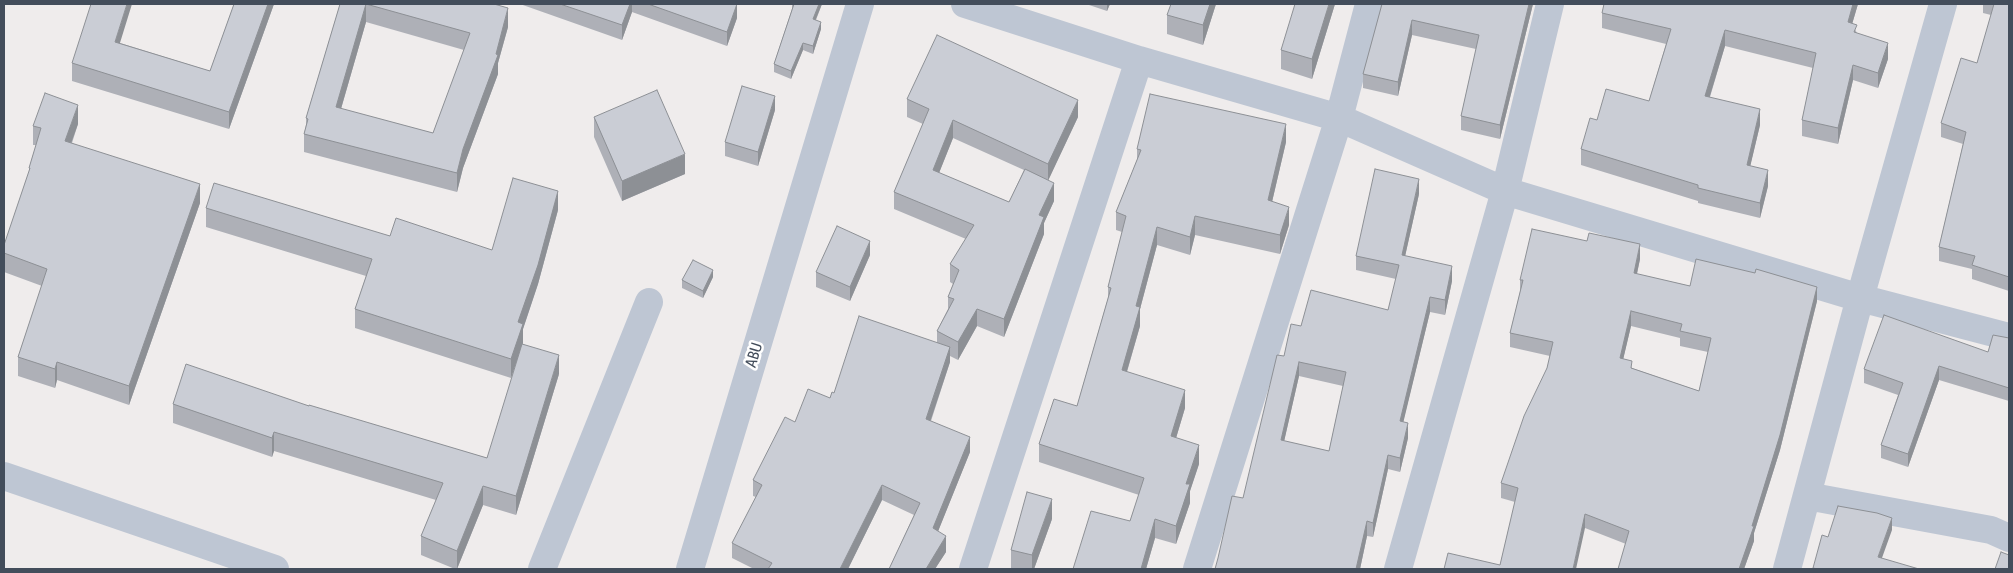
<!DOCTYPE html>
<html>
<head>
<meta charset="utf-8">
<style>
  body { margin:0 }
  #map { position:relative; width:2013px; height:573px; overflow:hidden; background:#efecec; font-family:"Asap Condensed",sans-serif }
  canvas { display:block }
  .frame { position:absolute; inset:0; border:5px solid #434d5b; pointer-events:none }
</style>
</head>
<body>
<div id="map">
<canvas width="2013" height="573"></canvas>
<div class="frame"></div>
</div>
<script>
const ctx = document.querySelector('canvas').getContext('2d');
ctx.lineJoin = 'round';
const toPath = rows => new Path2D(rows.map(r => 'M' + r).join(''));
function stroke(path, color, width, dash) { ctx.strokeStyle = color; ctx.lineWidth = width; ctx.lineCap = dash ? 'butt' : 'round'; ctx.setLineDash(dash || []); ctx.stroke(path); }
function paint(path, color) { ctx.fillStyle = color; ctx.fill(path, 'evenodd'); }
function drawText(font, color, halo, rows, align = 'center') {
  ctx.font = font + ' "Asap Condensed",sans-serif'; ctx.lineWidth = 5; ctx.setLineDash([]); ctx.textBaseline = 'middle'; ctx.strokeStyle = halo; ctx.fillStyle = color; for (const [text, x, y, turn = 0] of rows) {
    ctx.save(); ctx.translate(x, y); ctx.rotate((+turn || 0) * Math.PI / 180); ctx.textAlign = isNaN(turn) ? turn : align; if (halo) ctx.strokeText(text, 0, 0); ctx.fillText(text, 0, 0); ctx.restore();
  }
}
stroke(toPath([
  [965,4,1139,60,1339,118,1505,191,1860,298,2009,337],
  [4,476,275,569],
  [1807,496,1991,530,2009,538],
  [542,569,649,302],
  [690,569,860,4],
  [973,569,1139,60],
  [1197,569,1339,118,1369,4],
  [1398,569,1505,191,1550,4],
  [1787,569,1860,298,1943,4]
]), '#bec6d3', 28);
paint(toPath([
  [234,4,274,4,229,129,72,81,72,63,120,43,210,71],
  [340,4,494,4,508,27,498,63,498,74,463,168,457,192,304,152,304,134,306,125,306,118],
  [366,22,464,50,433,133,341,109],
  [520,4,737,4,737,18,727,46,632,12,622,40],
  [792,4,822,4,816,20,821,29,813,54,803,50,791,79,774,72,774,64,792,9],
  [1086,4,1110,4,1107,11],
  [1216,4,1203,45,1167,34,1167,15],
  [1335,4,1312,79,1281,69,1281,50],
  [1382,4,1533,4,1500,139,1461,130,1461,116,1476,49,1412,35,1398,96,1363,88,1363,74],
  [1604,4,1858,4,1852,24,1857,33,1888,59,1878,88,1853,80,1838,144,1802,136,1802,120,1813,68,1725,46,1710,97,1760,125,1750,166,1768,186,1760,218,1698,203,1698,201,1581,165,1581,149,1597,120,1649,101,1666,44,1602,28,1602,13],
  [1983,4,2009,4,2009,291,1972,279,1972,269,1939,261,1939,247,1963,144,1941,137,1941,123,1977,63,1991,15,1983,13],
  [907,99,1078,117,1048,180,1054,201,1044,223,1044,234,1004,337,977,326,958,360,950,356,950,362,931,421,970,452,938,531,946,552,935,569,889,569,914,515,882,500,848,569,754,569,732,558,732,543,756,497,753,496,753,480,795,422,830,398,834,393,937,342,937,331,948,309,948,297,953,284,950,282,950,264,966,239,894,209,894,192,923,124,907,117],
  [953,138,1024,170,1009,202,939,173],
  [775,110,758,166,725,156,725,142],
  [594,117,685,174,622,201,594,137],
  [78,124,72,143,200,203,129,405,57,380,55,388,18,376,18,357,42,286,4,272,4,245,29,172,29,168,36,145,33,145,33,126],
  [1286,142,1272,202,1289,225,1280,254,1195,235,1190,255,1157,245,1140,309,1140,326,1127,372,1185,408,1176,438,1199,464,1190,491,1190,503,1176,544,1155,538,1146,569,1073,569,1130,521,1139,495,1039,462,1039,444,1077,406,1108,298,1108,287,1122,232,1116,230,1116,212,1137,160,1137,149],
  [1419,194,1405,256,1452,281,1445,315,1430,312,1403,422,1408,438,1400,472,1388,469,1373,537,1367,536,1360,569,1215,569,1243,498,1284,356,1301,326,1388,310,1396,279,1356,270,1356,256],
  [1299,376,1343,386,1329,451,1284,441],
  [206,208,390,236,492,250,558,210,538,284,523,329,523,343,511,378,355,328,355,309,366,276,206,227],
  [870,255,850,301,816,287,816,272],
  [1640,259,1637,274,1690,286,1817,301,1780,450,1754,533,1754,541,1744,569,1618,569,1626,544,1585,528,1500,565,1515,502,1501,498,1501,483,1547,368,1550,356,1510,347,1510,333,1520,292,1520,280],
  [1631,326,1680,338,1680,346,1708,352,1699,391,1632,368,1623,359],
  [713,277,703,298,682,288,682,280],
  [2009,338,2009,401,1939,380,1908,467,1881,458,1881,445,1898,395,1864,383,1864,369,1988,352],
  [559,374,516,515,483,505,457,569,455,569,421,555,421,536,436,500,274,451,272,457,173,423,173,404,309,406,487,458],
  [1052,519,1034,569,1011,569,1011,550]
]), '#aeb0b7');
paint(toPath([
  [127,4,132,4,115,59,115,42],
  [268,4,274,4,229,129,229,112],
  [366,4,366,22,336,126,336,107],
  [630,4,632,4,632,12,622,40,622,25],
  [737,4,737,18,727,46,727,32],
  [819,4,822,4,813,26,813,19],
  [1107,4,1110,4,1107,11],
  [1210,4,1216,4,1203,45,1203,25],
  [1329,4,1335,4,1312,79,1312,59],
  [1529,4,1533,4,1500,139,1500,125],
  [1853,4,1858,4,1848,38,1848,22],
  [508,8,508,27,498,63,498,74,463,168,457,192,457,173,463,149,496,54],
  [1412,20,1412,35,1398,96,1398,82],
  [821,22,821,29,813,54,813,46],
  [1725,30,1725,46,1705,112,1705,96],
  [803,43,803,50,791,79,791,71],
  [1888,43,1888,59,1878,88,1878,73],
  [1853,65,1853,80,1838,144,1838,128],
  [775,96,775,110,758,166,758,152],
  [1078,100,1078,117,1048,181,1048,164],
  [78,105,78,124,65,160,65,141],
  [1760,109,1760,125,1747,180,1747,165],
  [953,120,953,138,933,188,933,170],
  [1286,124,1286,142,1268,219,1268,200],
  [685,154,685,174,622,201,622,181],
  [1768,170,1768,186,1760,218,1760,203],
  [1419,179,1419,194,1402,270,1402,255],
  [1054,183,1054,201,1044,223,1044,234,1004,337,1004,319,1039,215],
  [200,184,200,203,129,405,129,386],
  [558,191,558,210,538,284,523,329,523,343,511,378,511,359,518,322],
  [1289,207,1289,225,1280,254,1280,235],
  [1195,216,1195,235,1190,255,1190,237],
  [1157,227,1157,245,1140,309,1140,326,1122,388,1122,370,1136,306],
  [870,241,870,255,850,301,850,287],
  [1640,244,1640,259,1634,287,1634,273],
  [1452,266,1452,281,1445,315,1445,300],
  [713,270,713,277,703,298,703,291],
  [1817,287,1817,301,1780,450,1754,533,1754,541,1744,569,1739,569,1752,526],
  [1430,297,1430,312,1400,436,1400,421],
  [977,309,977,326,958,360,958,342],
  [1631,311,1631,326,1620,373,1620,358],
  [950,347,950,362,926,434,926,419],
  [559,355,559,374,516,515,516,496],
  [57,362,57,380,55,388,55,369],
  [1299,362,1299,376,1281,455,1281,440],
  [1939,366,1939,380,1908,467,1908,454],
  [1185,390,1185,408,1171,455,1171,436],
  [1408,423,1408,438,1400,472,1400,458],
  [274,432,274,451,272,457,272,438],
  [970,437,970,452,933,544,933,528],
  [1199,445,1199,464,1190,491,1190,503,1176,544,1176,526,1186,484],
  [1388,455,1388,469,1373,537,1373,523],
  [882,485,882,500,848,569,840,569],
  [483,486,483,505,457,569,457,551],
  [1052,499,1052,519,1034,569,1032,569,1032,555],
  [1585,514,1585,528,1576,569,1573,569],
  [1892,518,1892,530,1878,569,1878,557],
  [1155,519,1155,538,1146,569,1141,569],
  [1367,521,1367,536,1360,569,1356,569],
  [946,536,946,552,935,569,926,569]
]), '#8d9095');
const building = toPath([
  [91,4,127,4,115,42,210,71,234,4,268,4,229,112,72,63,91,4],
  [340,4,366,4,336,107,433,133,470,33,366,4,494,4,508,8,496,54,498,55,463,149,457,173,304,134,308,119,306,118,340,4],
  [560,4,630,4,622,25,560,4],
  [648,4,737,4,727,32,648,4],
  [794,4,819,4,813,19,821,22,813,46,803,43,791,71,774,64,794,4],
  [1171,4,1210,4,1203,25,1167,15,1171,4],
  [1295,4,1329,4,1312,59,1281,50,1295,4],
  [1382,4,1529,4,1500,125,1461,116,1479,35,1412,20,1398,82,1363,74,1382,4],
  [1604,4,1853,4,1848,22,1857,25,1854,32,1888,43,1878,73,1853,65,1838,128,1802,120,1816,53,1725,30,1705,96,1760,109,1747,165,1768,170,1760,203,1698,188,1698,185,1581,149,1590,118,1597,120,1606,89,1649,101,1671,29,1602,13,1604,4],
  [1994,4,2009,4,2009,277,1972,265,1975,256,1939,247,1966,132,1941,123,1961,58,1977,63,1994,4],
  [937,35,1078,100,1048,164,953,120,933,170,1009,202,1025,169,1054,183,1039,215,1044,217,1004,319,977,309,958,342,937,331,954,299,948,297,959,270,950,264,974,225,894,192,929,109,907,99,937,35],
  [742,86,775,96,758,152,725,142,742,86],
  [657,90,685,154,622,181,594,117,657,90],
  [45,93,78,105,65,141,200,184,129,386,57,362,55,369,18,357,47,269,4,253,4,245,30,168,29,168,41,128,33,126,45,93],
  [1150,94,1286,124,1268,200,1289,207,1280,235,1195,216,1190,237,1157,227,1136,306,1140,307,1122,370,1185,390,1171,436,1199,445,1186,484,1190,484,1176,526,1155,519,1141,569,1073,569,1091,511,1130,521,1144,478,1039,444,1054,399,1077,406,1111,288,1108,287,1126,216,1116,212,1141,150,1137,149,1150,94],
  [1375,169,1419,179,1402,255,1452,266,1445,300,1430,297,1400,421,1408,423,1400,458,1388,455,1373,523,1367,521,1356,569,1215,569,1218,558,1232,496,1243,498,1277,355,1284,356,1291,324,1301,326,1311,290,1388,310,1399,265,1356,256,1375,169],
  [1299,362,1346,372,1329,451,1281,440,1299,362],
  [513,178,558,191,538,265,518,322,523,324,511,359,355,309,372,259,206,208,214,183,390,236,396,218,492,250,513,178],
  [837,226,870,241,850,287,816,272,837,226],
  [1532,229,1587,241,1589,233,1640,244,1634,273,1690,286,1696,259,1755,273,1756,269,1817,287,1780,435,1752,526,1754,526,1739,569,1618,569,1629,531,1585,514,1573,569,1444,569,1448,553,1500,565,1518,488,1501,483,1524,416,1547,368,1553,342,1510,333,1523,280,1520,280,1532,229],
  [1631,311,1682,324,1680,331,1711,338,1699,391,1631,368,1632,361,1620,358,1631,311],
  [693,260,713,270,703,291,682,280,693,260],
  [1884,315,1988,352,1993,335,2009,338,2009,388,1939,366,1908,454,1881,445,1903,383,1864,369,1884,315],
  [859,316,950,347,926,419,970,437,933,528,946,536,926,569,889,569,920,503,882,485,840,569,768,569,772,563,732,543,762,485,753,480,785,417,795,422,808,389,830,398,832,392,834,393,859,316],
  [522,344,559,355,516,496,483,486,457,551,421,536,443,483,274,432,272,438,173,404,186,364,309,406,309,405,487,458,522,344],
  [1027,492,1052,499,1032,555,1011,550,1027,492],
  [1838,506,1877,513,1892,518,1878,557,1919,569,1817,569,1813,568,1822,535,1828,537,1838,506],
  [2001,552,2009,555,2009,569,1995,569,2001,552]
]);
paint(building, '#cacdd5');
stroke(building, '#8d9095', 1);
drawText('16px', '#434d5b', '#fff', [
  ["ABU",754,355,-73]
]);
</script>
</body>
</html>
